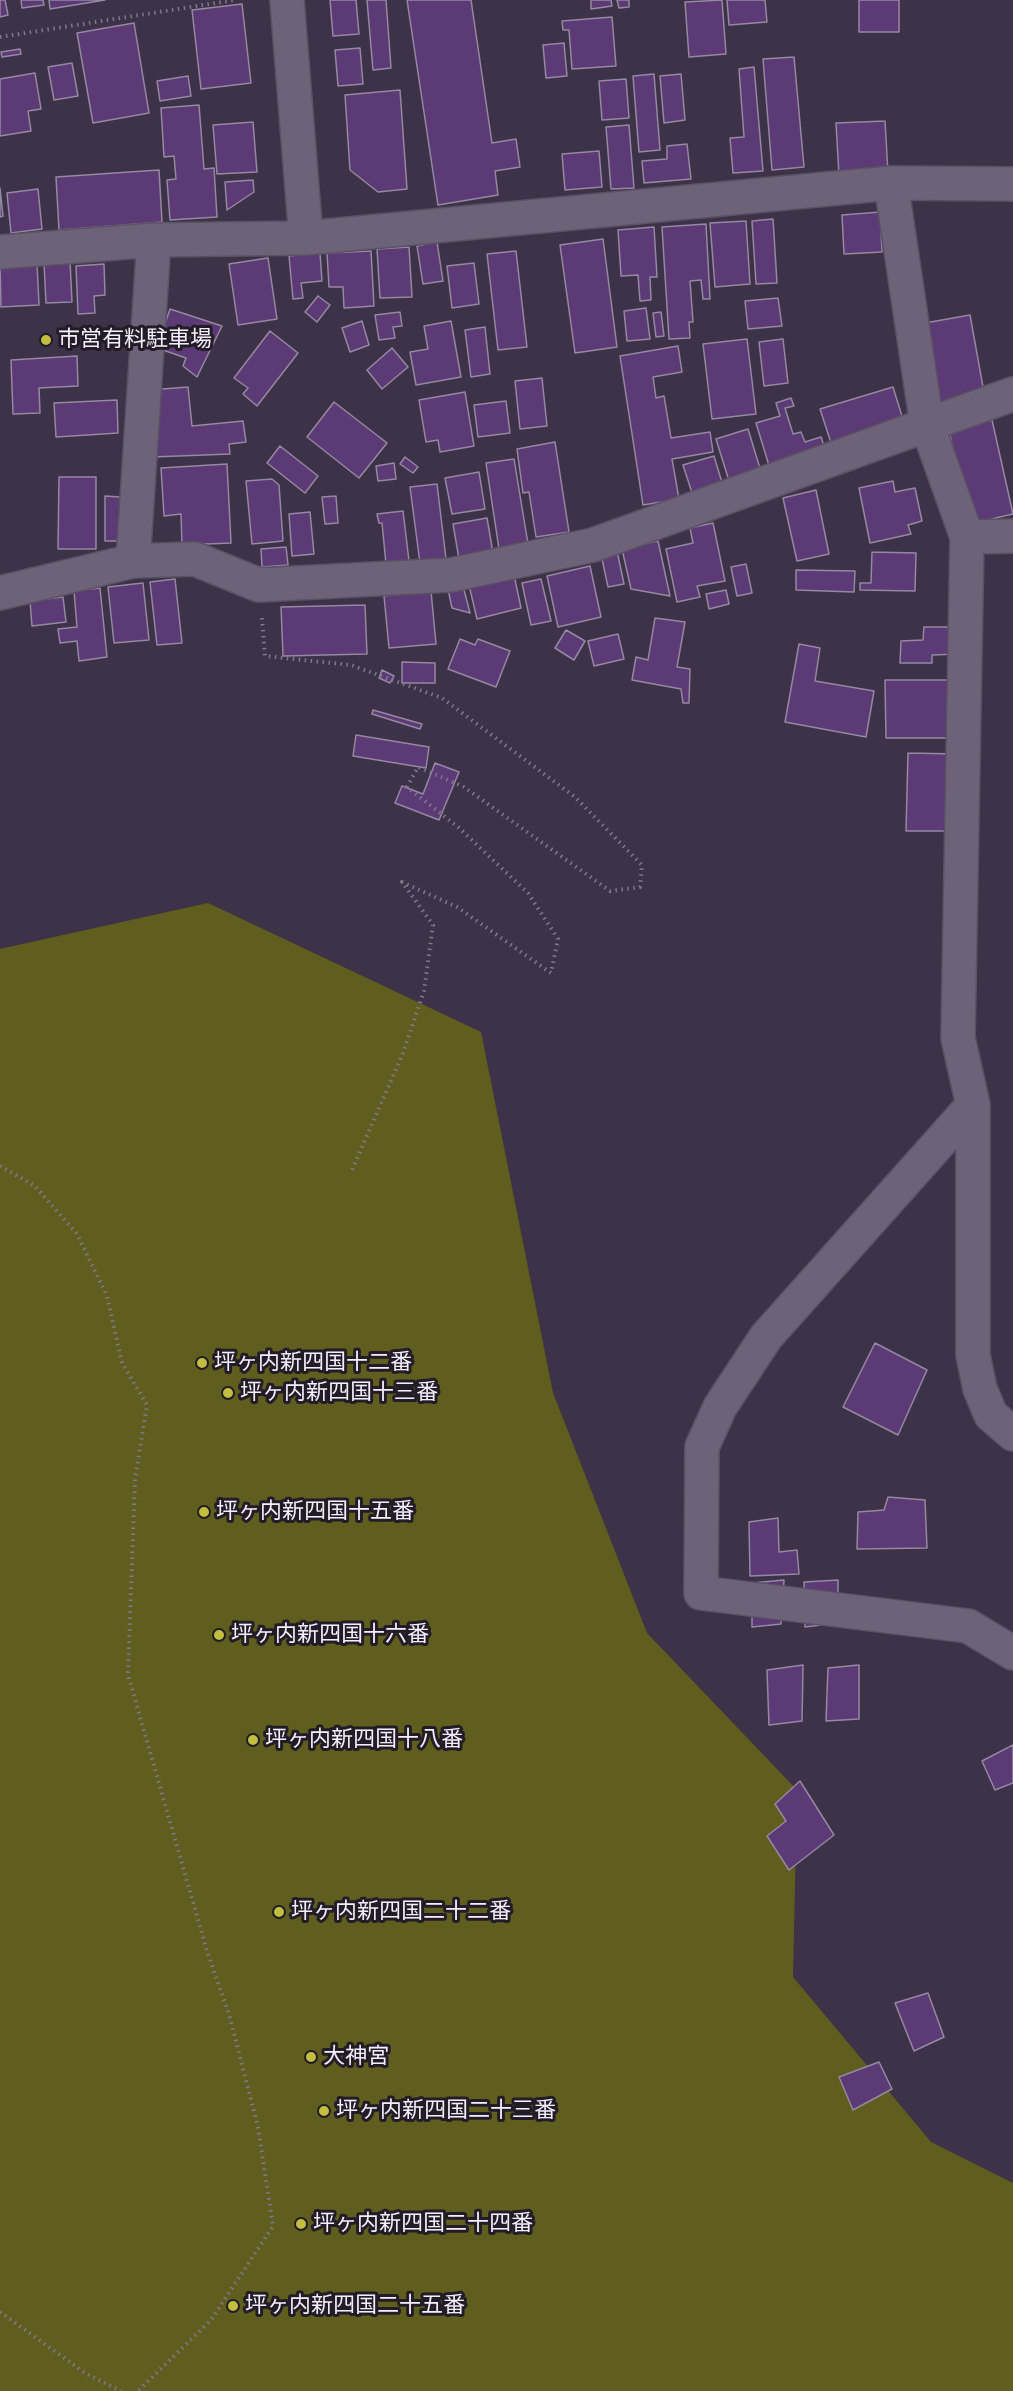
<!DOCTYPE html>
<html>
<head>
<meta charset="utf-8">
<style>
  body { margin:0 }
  canvas { display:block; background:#3d3247 }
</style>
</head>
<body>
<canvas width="1013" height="2391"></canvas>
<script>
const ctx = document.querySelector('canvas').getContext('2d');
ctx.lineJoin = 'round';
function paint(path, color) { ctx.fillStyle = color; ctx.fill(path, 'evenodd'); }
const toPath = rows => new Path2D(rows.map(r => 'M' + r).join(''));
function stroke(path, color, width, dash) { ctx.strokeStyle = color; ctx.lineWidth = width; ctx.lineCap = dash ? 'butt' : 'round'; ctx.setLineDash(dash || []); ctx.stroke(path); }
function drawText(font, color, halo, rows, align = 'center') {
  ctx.font = font + ' "Space Grotesk","Noto Sans JP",sans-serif'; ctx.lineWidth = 6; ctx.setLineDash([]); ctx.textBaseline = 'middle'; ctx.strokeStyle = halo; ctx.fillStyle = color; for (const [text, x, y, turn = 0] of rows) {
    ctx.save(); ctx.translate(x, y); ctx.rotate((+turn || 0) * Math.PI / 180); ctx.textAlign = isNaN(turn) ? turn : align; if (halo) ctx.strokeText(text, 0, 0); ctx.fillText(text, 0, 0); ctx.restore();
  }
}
paint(toPath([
  [208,903,481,1032,553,1393,647,1633,797,1790,793,1977,931,2142,1013,2183,1013,2391,0,2391,0,949]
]), '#5f5e1e');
const building = toPath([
  [0,0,5,0,8,15,0,17,0,0],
  [21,0,43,0,44,5,22,8,21,0],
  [49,0,105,0,50,9,49,0],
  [330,0,356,0,359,34,333,36,330,0],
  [367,0,386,0,391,68,373,70,367,0],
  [407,0,471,0,492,143,516,139,520,167,495,171,498,195,438,205,407,0],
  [591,0,611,0,612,6,591,9,591,0],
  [617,0,629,0,629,7,619,8,617,0],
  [722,0,726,54,689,57,685,2,722,0],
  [727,0,765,0,767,22,729,25,727,0],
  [859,0,899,0,899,32,859,32,859,0],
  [242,4,251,83,201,89,192,10,242,4],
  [612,17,616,66,572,69,569,30,563,30,562,21,612,17],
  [134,23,149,113,93,123,77,33,134,23],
  [564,43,567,76,546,78,543,45,564,43],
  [360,48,363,84,338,86,335,50,360,48],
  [20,49,21,54,2,57,1,52,20,49],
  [794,57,804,167,772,170,763,59,794,57],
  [72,63,78,96,54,100,48,67,72,63],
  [754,67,763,171,733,173,730,138,744,137,739,69,754,67],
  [35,73,41,109,28,111,31,131,0,136,0,79,35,73],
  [654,74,660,150,639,152,633,76,654,74],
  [681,74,685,120,664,123,660,76,681,74],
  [188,76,191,96,160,101,157,81,188,76],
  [626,79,629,118,602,120,599,81,626,79],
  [400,90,407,189,378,192,350,170,345,95,400,90],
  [199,105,204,169,214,168,217,217,170,220,167,180,176,179,174,156,164,157,161,108,199,105],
  [885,121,888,173,839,175,836,123,885,121],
  [253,122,257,172,217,174,213,125,253,122],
  [629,125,634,188,611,189,606,127,629,125],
  [687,144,691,179,644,183,642,161,667,159,667,146,687,144],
  [599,151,602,187,565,190,562,154,599,151],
  [159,170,162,222,59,230,56,177,159,170],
  [253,180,254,192,227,210,225,182,253,180],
  [0,188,3,216,0,217,0,188],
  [38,189,42,229,11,233,7,193,38,189],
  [880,212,882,252,844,254,842,215,880,212],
  [773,219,777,283,756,284,752,221,773,219],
  [746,221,750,284,715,287,710,223,746,221],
  [706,224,710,299,703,299,701,280,690,281,693,322,689,322,690,338,669,339,662,227,706,224],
  [654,227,657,277,650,277,651,300,640,301,638,275,621,276,618,230,654,227],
  [603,239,617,347,575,353,560,245,603,239],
  [437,242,443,281,423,284,417,246,437,242],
  [409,247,412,297,380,298,377,249,409,247],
  [371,251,374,306,344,308,343,287,329,287,327,253,371,251],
  [516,251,527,347,498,350,487,254,516,251],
  [320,253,322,281,301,283,303,298,293,299,289,256,320,253],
  [268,258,277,319,238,325,229,264,268,258],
  [70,261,72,302,46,303,44,263,70,261],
  [474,263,479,304,452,308,447,266,474,263],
  [37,264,39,305,1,307,0,266,37,264],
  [104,264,105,295,94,296,95,313,78,314,76,266,104,264],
  [318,296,330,305,317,322,305,312,318,296],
  [778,298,782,326,748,329,745,301,778,298],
  [646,308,650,339,627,341,624,311,646,308],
  [170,309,222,326,197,377,183,366,186,358,157,348,170,309],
  [400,312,402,326,393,327,395,338,379,340,375,315,400,312],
  [661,312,664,336,656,337,653,313,661,312],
  [970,315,985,398,940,406,925,323,970,315],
  [362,321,369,345,350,352,342,328,362,321],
  [451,321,461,377,416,385,410,352,428,349,424,326,451,321],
  [485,327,490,374,471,377,465,330,485,327],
  [270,331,298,353,257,406,243,394,248,388,234,378,270,331],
  [747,339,756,414,712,419,703,344,747,339],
  [783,339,788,383,764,386,759,342,783,339],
  [678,346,682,372,653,377,656,398,664,396,671,438,710,432,713,452,672,459,679,499,643,505,620,356,678,346],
  [392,348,408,367,382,389,367,370,392,348],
  [77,356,78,386,39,388,40,413,13,414,11,360,77,356],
  [542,378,547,426,520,429,515,381,542,378],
  [188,387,192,426,243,421,246,442,229,444,230,454,152,457,150,390,188,387],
  [893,387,905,426,833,449,820,409,893,387],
  [465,392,474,446,440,452,438,440,426,442,419,400,465,392],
  [791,398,794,406,785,408,793,434,801,432,805,442,821,437,827,454,771,472,756,423,780,416,776,403,791,398],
  [117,400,118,433,56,437,54,403,117,400],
  [506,401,510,433,478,437,474,405,506,401],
  [334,402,387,443,359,478,307,437,334,402],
  [992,420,1013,514,970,524,949,431,992,420],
  [748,429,762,475,730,484,716,439,748,429],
  [555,442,569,532,536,537,529,492,523,493,517,449,555,442],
  [280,446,318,476,305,493,267,463,280,446],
  [714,456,723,486,693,496,683,465,714,456],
  [405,457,418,467,413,473,400,464,405,457],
  [514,459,528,544,499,549,486,463,514,459],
  [394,463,396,479,378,481,376,466,394,463],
  [227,464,231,543,182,545,181,514,164,516,161,468,227,464],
  [479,472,485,509,452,514,445,478,479,472],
  [59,477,96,477,96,549,58,549,59,477],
  [272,479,279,485,283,541,252,544,246,481,272,479],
  [893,481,895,492,915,488,922,521,908,525,911,534,870,543,859,488,893,481],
  [437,484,446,559,420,563,410,487,437,484],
  [816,490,829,554,797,561,783,498,816,490],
  [105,496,120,497,120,541,105,541,105,496],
  [336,496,338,523,325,524,322,497,336,496],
  [403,511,409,561,386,564,382,523,379,523,377,514,403,511],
  [310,512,314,554,292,556,289,514,310,512],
  [487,518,493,553,459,559,453,524,487,518],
  [713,523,725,581,697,586,700,597,677,602,666,549,693,543,690,528,713,523],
  [658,541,670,596,631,589,622,549,658,541],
  [286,547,288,565,262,567,261,549,286,547],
  [617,551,624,584,608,587,601,554,617,551],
  [872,552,916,553,915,591,860,590,860,583,871,583,872,552],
  [746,564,752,593,737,596,731,567,746,564],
  [590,566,601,617,558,627,547,576,590,566],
  [796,570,855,571,854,592,796,590,796,570],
  [514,575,521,608,477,619,469,585,514,575],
  [175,579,182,643,157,645,150,582,175,579],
  [541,579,551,621,531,625,522,583,541,579],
  [143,583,149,640,114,643,108,587,143,583],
  [463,586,470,613,452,608,448,589,463,586],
  [100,588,107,657,79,661,77,641,60,643,58,629,77,627,74,591,100,588],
  [726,590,729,604,709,609,706,594,726,590],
  [431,591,436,644,389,648,384,596,431,591],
  [63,597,66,622,32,626,30,601,63,597],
  [365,605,367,654,283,656,281,607,365,605],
  [655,618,685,622,677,667,690,669,689,703,683,703,681,689,632,680,636,657,648,660,655,618],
  [924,627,959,627,958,654,932,655,932,663,900,663,901,641,923,640,924,627],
  [566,630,585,641,574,660,555,648,566,630],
  [618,634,624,659,594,666,588,641,618,634],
  [460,639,475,645,478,639,510,651,496,687,448,669,460,639],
  [799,644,820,648,815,681,874,691,866,737,785,722,799,644],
  [402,662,435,663,435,683,402,683,402,662],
  [382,670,394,676,390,683,379,678,382,670],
  [885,680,955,680,955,738,886,738,885,680],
  [373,710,422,724,420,729,372,714,373,710],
  [356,735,429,747,426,768,353,756,356,735],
  [908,753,957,754,955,831,906,831,908,753],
  [435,763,459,772,439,820,395,803,402,786,423,794,435,763],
  [875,1343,927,1370,898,1435,843,1407,875,1343],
  [888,1497,925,1500,927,1548,857,1549,858,1512,884,1510,888,1497],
  [778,1518,779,1552,797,1550,799,1574,750,1576,749,1522,778,1518],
  [784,1580,781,1624,752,1627,752,1583,784,1580],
  [838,1580,838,1623,805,1627,804,1582,838,1580],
  [803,1665,802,1721,769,1725,767,1670,803,1665],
  [859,1665,859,1719,826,1721,828,1668,859,1665],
  [1013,1745,1013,1783,995,1790,982,1761,1013,1745],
  [800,1781,834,1835,789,1870,767,1836,786,1821,775,1804,800,1781],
  [928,1993,944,2037,914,2051,895,2003,928,1993],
  [879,2062,892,2089,853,2110,839,2077,879,2062]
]);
paint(building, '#5b3a75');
stroke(building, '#9588a1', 1.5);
const street = toPath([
  [287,0,306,238],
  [891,183,927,425,967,537,1013,536],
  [0,252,154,240,306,238,891,183,1013,184],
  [967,537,958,1038,973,1105,973,1355,980,1389,991,1415,1013,1434],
  [133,561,154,240],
  [0,593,133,561,195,559,259,585,451,575,593,545,1013,394],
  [973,1105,766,1337,720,1407,702,1447,701,1593,968,1626,1013,1653]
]);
stroke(street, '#5a5163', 36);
stroke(toPath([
  [0,37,235,0],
  [262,618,265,656,351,665,442,698,575,797,642,865,640,887,610,891,464,787,418,767,407,787,458,827,528,893,558,939,551,973,457,907,402,882,433,925,424,991,403,1053,352,1170],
  [0,1166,35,1186,77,1234,107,1296,122,1363,147,1405,135,1479,128,1675,207,1951,229,2014,258,2127,273,2226,211,2320,138,2391],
  [0,2312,85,2373,121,2391]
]), '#81788a', 4, [1.5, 4.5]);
stroke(street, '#6e6279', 33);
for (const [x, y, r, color] of [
  [46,340,6,"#c1be40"],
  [202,1363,6,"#c1be40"],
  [228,1393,6,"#c1be40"],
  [204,1512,6,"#c1be40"],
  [219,1635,6,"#c1be40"],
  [253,1740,6,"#c1be40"],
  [279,1912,6,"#c1be40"],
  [311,2057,6,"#c1be40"],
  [324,2111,6,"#c1be40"],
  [301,2224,6,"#c1be40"],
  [233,2306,6,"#c1be40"]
]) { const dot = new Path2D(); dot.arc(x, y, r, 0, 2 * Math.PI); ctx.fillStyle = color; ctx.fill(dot); stroke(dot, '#211c26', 2); }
drawText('22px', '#f4edfb', '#211c26', [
  ["市営有料駐車場",58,340],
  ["坪ヶ内新四国十二番",214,1363],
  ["坪ヶ内新四国十三番",240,1393],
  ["坪ヶ内新四国十五番",216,1512],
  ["坪ヶ内新四国十六番",231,1635],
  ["坪ヶ内新四国十八番",265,1740],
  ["坪ヶ内新四国二十二番",291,1912],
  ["大神宮",323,2057],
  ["坪ヶ内新四国二十三番",336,2111],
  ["坪ヶ内新四国二十四番",313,2224],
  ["坪ヶ内新四国二十五番",245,2306]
], 'left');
</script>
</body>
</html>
